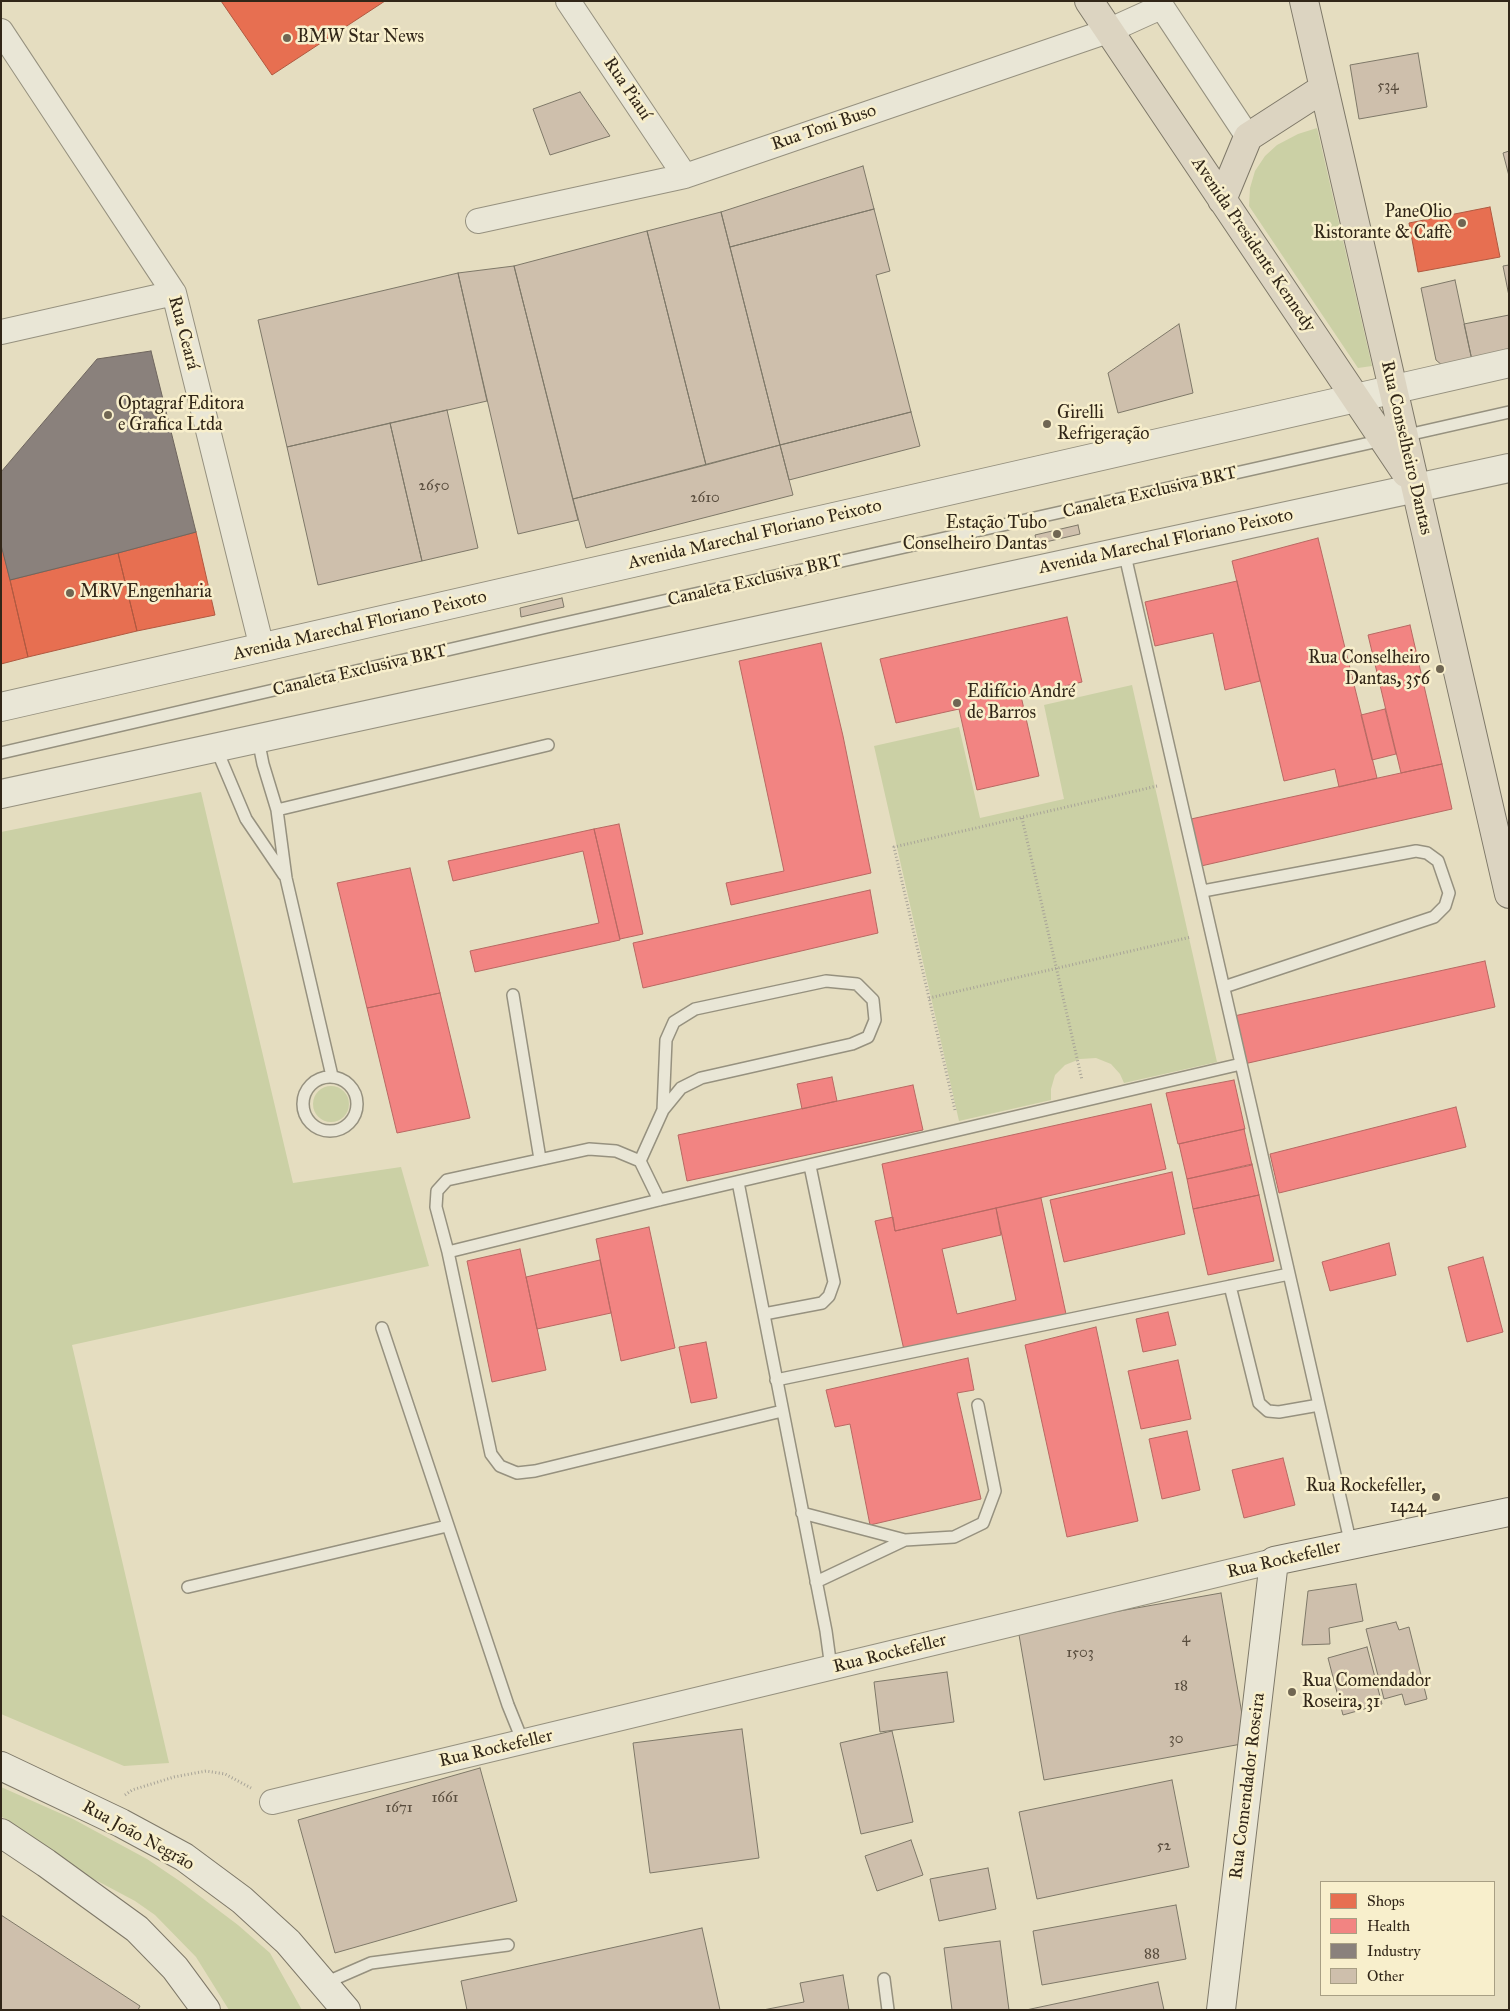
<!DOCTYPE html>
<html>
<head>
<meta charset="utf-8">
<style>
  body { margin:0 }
  #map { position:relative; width:1510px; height:2011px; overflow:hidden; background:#e5ddc0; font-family:"IM FELL Great Primer",serif }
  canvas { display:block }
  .frame { position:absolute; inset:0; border:2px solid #312618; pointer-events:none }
  .legend { position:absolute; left:1320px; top:1881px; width:175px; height:115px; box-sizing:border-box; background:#f8efcc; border:1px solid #a89f84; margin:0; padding:6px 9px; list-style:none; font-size:15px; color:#312618 }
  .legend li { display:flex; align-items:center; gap:10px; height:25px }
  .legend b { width:25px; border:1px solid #a89f84 }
</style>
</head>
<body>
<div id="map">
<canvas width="1510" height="2011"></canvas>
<div class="frame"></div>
<ul class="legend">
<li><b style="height:14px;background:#e76f51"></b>Shops</li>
<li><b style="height:14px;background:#f28482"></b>Health</li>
<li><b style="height:14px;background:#8a817c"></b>Industry</li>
<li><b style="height:14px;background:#cebfac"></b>Other</li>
</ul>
</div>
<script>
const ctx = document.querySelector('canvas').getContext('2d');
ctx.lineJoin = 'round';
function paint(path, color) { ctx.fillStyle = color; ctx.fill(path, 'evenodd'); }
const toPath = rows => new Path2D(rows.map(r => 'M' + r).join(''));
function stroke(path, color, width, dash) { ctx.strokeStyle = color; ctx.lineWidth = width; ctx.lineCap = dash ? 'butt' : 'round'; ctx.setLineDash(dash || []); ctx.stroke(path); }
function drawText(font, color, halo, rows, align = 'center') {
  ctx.font = font + ' "IM FELL Great Primer",serif'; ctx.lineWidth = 5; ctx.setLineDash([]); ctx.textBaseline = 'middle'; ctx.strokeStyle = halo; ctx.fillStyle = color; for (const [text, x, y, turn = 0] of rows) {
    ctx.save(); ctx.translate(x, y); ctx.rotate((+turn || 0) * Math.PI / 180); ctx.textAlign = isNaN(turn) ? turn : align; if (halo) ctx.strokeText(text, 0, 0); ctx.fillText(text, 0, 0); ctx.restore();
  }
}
paint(toPath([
  [1317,128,1372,366,1358,368,1249,206,1250,188,1255,171,1265,156,1277,145,1298,134],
  [1132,685,1217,1062,1124,1083,1120,1074,1111,1064,1096,1058,1080,1059,1065,1065,1055,1075,1051,1089,1051,1100,959,1121,874,746,959,727,980,818,1064,799,1044,705],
  [201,792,293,1183,401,1167,429,1266,72,1345,169,1763,124,1766,1,1714,1,832],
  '313 1104a18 18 0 1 1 36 0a18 18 0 1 1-36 0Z',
  [1,1787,73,1819,147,1859,181,1882,238,1925,270,1953,302,2010,229,2010,196,1957,155,1915,135,1901,88,1876,1,1816]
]), '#cbd0a5');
const shops = toPath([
  [221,1,385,1,272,75,221,1],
  [1490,207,1500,257,1418,272,1409,223,1490,207],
  [196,532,215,615,137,631,118,553,196,532],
  [2,546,28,657,1,664,1,546,2,546],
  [118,553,137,631,28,657,10,580,118,553]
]);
paint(shops, '#e76f51');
stroke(shops, '#b05940', 1);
const health = toPath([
  [1318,538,1377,778,1339,787,1335,769,1284,781,1232,561,1318,538],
  [1237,581,1260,681,1225,690,1213,633,1155,646,1145,602,1237,581],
  [1067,617,1082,682,1021,696,1039,776,977,790,959,709,896,723,880,659,1067,617],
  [1410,625,1442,764,1401,773,1368,635,1410,625],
  [821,643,843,736,871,873,731,905,726,883,784,871,739,661,821,643],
  [1385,709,1396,754,1372,760,1361,715,1385,709],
  [1442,764,1452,809,1201,866,1191,819,1442,764],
  [619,824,643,934,620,939,594,829,619,824],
  [594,829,620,940,475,972,470,951,599,923,583,851,453,881,448,861,594,829],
  [410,868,440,993,367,1008,337,883,410,868],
  [870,890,878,933,643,988,633,943,870,890],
  [1485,961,1495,1007,1244,1064,1234,1016,1485,961],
  [440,993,470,1118,397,1133,367,1008,440,993],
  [832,1077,837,1101,802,1109,797,1084,832,1077],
  [1234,1080,1245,1129,1178,1144,1166,1093,1234,1080],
  [913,1085,923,1130,687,1181,678,1135,913,1085],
  [1151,1104,1166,1169,895,1231,882,1164,1151,1104],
  [1456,1107,1466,1147,1279,1193,1270,1154,1456,1107],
  [1244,1129,1252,1165,1187,1179,1179,1144,1244,1129],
  [1252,1164,1259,1195,1193,1209,1187,1179,1252,1164],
  [1172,1172,1185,1234,1064,1262,1050,1200,1172,1172],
  [1259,1195,1274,1261,1208,1275,1193,1209,1259,1195],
  [1041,1198,1066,1314,904,1350,875,1221,893,1217,895,1231,1041,1198],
  [996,1208,1016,1300,957,1314,942,1249,1001,1235,996,1208],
  [649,1227,675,1348,621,1361,596,1239,649,1227],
  [1389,1243,1396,1275,1330,1291,1322,1262,1389,1243],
  [520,1249,546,1370,492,1382,467,1261,520,1249],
  [1483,1257,1503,1332,1467,1342,1448,1267,1483,1257],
  [600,1260,611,1313,537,1329,526,1277,600,1260],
  [1168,1312,1176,1345,1143,1352,1136,1319,1168,1312],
  [1096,1327,1138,1521,1067,1537,1025,1345,1096,1327],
  [706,1342,717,1398,691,1403,679,1347,706,1342],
  [968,1358,974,1390,957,1393,981,1499,870,1525,850,1424,835,1427,826,1390,968,1358],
  [1178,1360,1191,1419,1141,1429,1128,1371,1178,1360],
  [1187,1431,1200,1490,1162,1499,1149,1439,1187,1431],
  [1283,1458,1295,1505,1244,1518,1232,1470,1283,1458]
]);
paint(health, '#f28482');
stroke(health, '#b86862', 1);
const industry = toPath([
  [151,351,196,532,118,553,10,580,1,545,1,472,97,359,151,351]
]);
paint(industry, '#8a817c');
stroke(industry, '#6f665e', 1);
const building = toPath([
  [1418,53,1427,107,1359,119,1350,65,1418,53],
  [580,92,610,136,550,155,533,109,580,92],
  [1509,151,1509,176,1503,153,1509,151],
  [863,166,874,209,730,247,721,212,863,166],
  [874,209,890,271,876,275,911,412,780,445,730,247,874,209],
  [721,212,780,445,706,465,647,231,721,212],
  [647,231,706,465,573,499,514,266,647,231],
  [1509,265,1509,296,1503,266,1509,265],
  [514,266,578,520,518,534,458,273,514,266],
  [458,273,487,401,287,447,258,320,458,273],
  [1455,280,1473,365,1443,366,1436,360,1421,288,1455,280],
  [1509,315,1509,358,1473,365,1464,324,1509,315],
  [1179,324,1193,393,1118,413,1108,373,1179,324],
  [447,410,478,548,422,561,390,423,447,410],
  [911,412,920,446,789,480,780,445,911,412],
  [390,423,422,561,318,585,287,447,390,423],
  [780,445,793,495,586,548,573,499,780,445],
  [1078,525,1080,534,1037,544,1035,535,1078,525],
  [562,598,564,607,521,617,520,608,562,598],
  [1356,1584,1363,1621,1329,1628,1330,1644,1302,1645,1308,1591,1356,1584],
  [1221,1593,1247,1743,1044,1780,1018,1629,1221,1593],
  [1396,1622,1399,1630,1409,1627,1427,1699,1405,1705,1402,1694,1384,1699,1366,1629,1396,1622],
  [1367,1647,1382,1704,1343,1715,1328,1658,1367,1647],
  [947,1672,954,1722,880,1732,874,1682,947,1672],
  [742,1729,759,1858,650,1873,633,1743,742,1729],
  [892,1731,913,1822,861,1834,840,1743,892,1731],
  [480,1768,517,1901,335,1953,298,1820,480,1768],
  [1172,1780,1189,1867,1037,1899,1019,1812,1172,1780],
  [911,1840,923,1875,877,1891,865,1856,911,1840],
  [988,1868,996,1909,939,1921,930,1879,988,1868],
  [1176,1905,1186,1959,1042,1985,1033,1931,1176,1905],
  [1,1915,140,2006,138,2010,1,2010,1,1915],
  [702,1928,720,2010,467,2010,461,1981,702,1928],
  [1000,1941,1009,2010,952,2010,944,1948,1000,1941],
  [843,1975,849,2010,763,2010,804,2002,800,1983,843,1975],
  [1158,1982,1164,2010,1026,2010,1158,1982]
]);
paint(building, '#cebfac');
stroke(building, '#7e7868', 1);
const service = toPath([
  [1403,436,1509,412],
  [1124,551,1351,1545],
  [258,739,263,764,277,810,286,878,332,1076],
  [216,748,246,819,284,875],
  [1,753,547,627,1383,440],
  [277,810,548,745],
  [1203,891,1416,851,1427,853,1438,861,1449,893,1445,906,1434,917,1224,987],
  [513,995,540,1159],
  '303 1104a27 27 0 1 1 54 0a27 27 0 1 1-54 0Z',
  [640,1161,663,1110,681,1088,701,1078,852,1044,868,1037,875,1020,873,1000,857,984,826,981,695,1009,674,1022,666,1040,663,1110],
  [738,1182,826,1631,831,1668],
  [659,1200,640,1161,616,1151,589,1149,447,1180,437,1191,436,1207,448,1252,491,1454,500,1466,517,1473,535,1471,782,1411],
  [448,1252,659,1200,1241,1064],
  [1230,1286,1259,1403,1268,1411,1279,1412,1319,1405],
  [764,1314,822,1303,829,1296,834,1282,810,1166],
  [382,1328,508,1705,523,1742],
  [776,1380,1289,1274],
  [802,1513,905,1540,954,1537,983,1523,995,1491,978,1405],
  [816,1582,905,1540],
  [188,1587,447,1526],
  [884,1979,888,2010],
  [325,1983,371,1963,508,1945]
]);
const minor = toPath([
  [568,1,685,176],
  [1158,1,1248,137],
  [1,31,174,293,262,648],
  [478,221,685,176,1108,31,1161,7],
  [1,332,174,293],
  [272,1802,1274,1561]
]);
const tertiary = toPath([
  [1,707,1509,363],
  [1,794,1509,468]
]);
const secondary = toPath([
  [1,1766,121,1823,184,1857,242,1900,288,1942,346,2010],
  [1,1833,46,1863,137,1929,175,1968,206,2010],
  [1221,2010,1274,1561,1509,1512]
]);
const primary = toPath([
  [1089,1,1406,473],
  [1304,1,1509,894],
  [1222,200,1248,137,1324,88]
]);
stroke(service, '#96917f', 14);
stroke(minor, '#96917f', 26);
stroke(tertiary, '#96917f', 30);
stroke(secondary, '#7e7868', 30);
stroke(primary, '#7e7868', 30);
stroke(toPath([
  [1022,818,1082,1080],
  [929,998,1191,937],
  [955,1110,894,847,1157,786],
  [125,1795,132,1790,174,1777,206,1771,225,1774,251,1788]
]), '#a7a397', 3, [1, 2.5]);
stroke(service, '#e9e6d6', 11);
stroke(minor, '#e9e6d6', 24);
stroke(tertiary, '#e9e6d6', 28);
stroke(secondary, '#e9e6d6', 28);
stroke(primary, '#dcd4c1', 28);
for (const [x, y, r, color] of [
  [287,38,5,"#706653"],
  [1462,223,5,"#706653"],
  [108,415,5,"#706653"],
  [1047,424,5,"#706653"],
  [1057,534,5,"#706653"],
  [70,593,5,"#706653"],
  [1440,669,5,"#706653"],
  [957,703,5,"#706653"],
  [1436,1497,5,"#706653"],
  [1292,1692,5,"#706653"]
]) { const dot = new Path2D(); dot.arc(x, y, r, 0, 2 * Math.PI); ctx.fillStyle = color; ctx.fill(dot); stroke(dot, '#f8efcc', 2); }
drawText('15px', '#584c3d', null, [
  ["534",1388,86],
  ["2650",434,486],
  ["2610",705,498],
  ["4",1186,1638],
  ["1503",1080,1653],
  ["18",1181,1686],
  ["30",1176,1739],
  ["1661",445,1798],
  ["1671",399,1808],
  ["52",1164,1846],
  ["88",1152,1954]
]);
drawText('18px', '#312618', '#f8efcc', [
  ["BMW Star News",297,38],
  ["PaneOlio",1452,213,"right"],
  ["Ristorante & Caffè",1452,234,"right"],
  ["Optagraf Editora",118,405],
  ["e Grafica Ltda",118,426],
  ["Girelli",1057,414],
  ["Refrigeração",1057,435],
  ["Estação Tubo",1047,524,"right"],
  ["Conselheiro Dantas",1047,545,"right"],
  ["MRV Engenharia",80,593],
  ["Rua Conselheiro",1430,659,"right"],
  ["Dantas, 356",1430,680,"right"],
  ["Edifício André",967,693],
  ["de Barros",967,714],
  ["Rua Rockefeller,",1426,1487,"right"],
  ["1424",1426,1508,"right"],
  ["Rua Comendador",1302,1682],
  ["Roseira, 31",1302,1703]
], 'left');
drawText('18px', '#312618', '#f8efcc', [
  ["Rua Piauí",627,89,56],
  ["Rua Toni Buso",824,128,-19],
  ["Avenida Presidente Kennedy",1253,245,56],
  ["Rua Ceará",183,333,75],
  ["Rua Conselheiro Dantas",1406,448,77],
  ["Canaleta Exclusiva BRT",1150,493,-13],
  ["Avenida Marechal Floriano Peixoto",755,535,-13],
  ["Avenida Marechal Floriano Peixoto",1166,542,-12],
  ["Canaleta Exclusiva BRT",755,581,-13],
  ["Avenida Marechal Floriano Peixoto",360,626,-13],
  ["Canaleta Exclusiva BRT",360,671,-13],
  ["Rua Rockefeller",1284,1560,-13],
  ["Rua Rockefeller",890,1654,-14],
  ["Rua Rockefeller",496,1749,-13],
  ["Rua Comendador Roseira",1248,1786,-83],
  ["Rua João Negrão",138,1836,29]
]);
</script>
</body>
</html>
